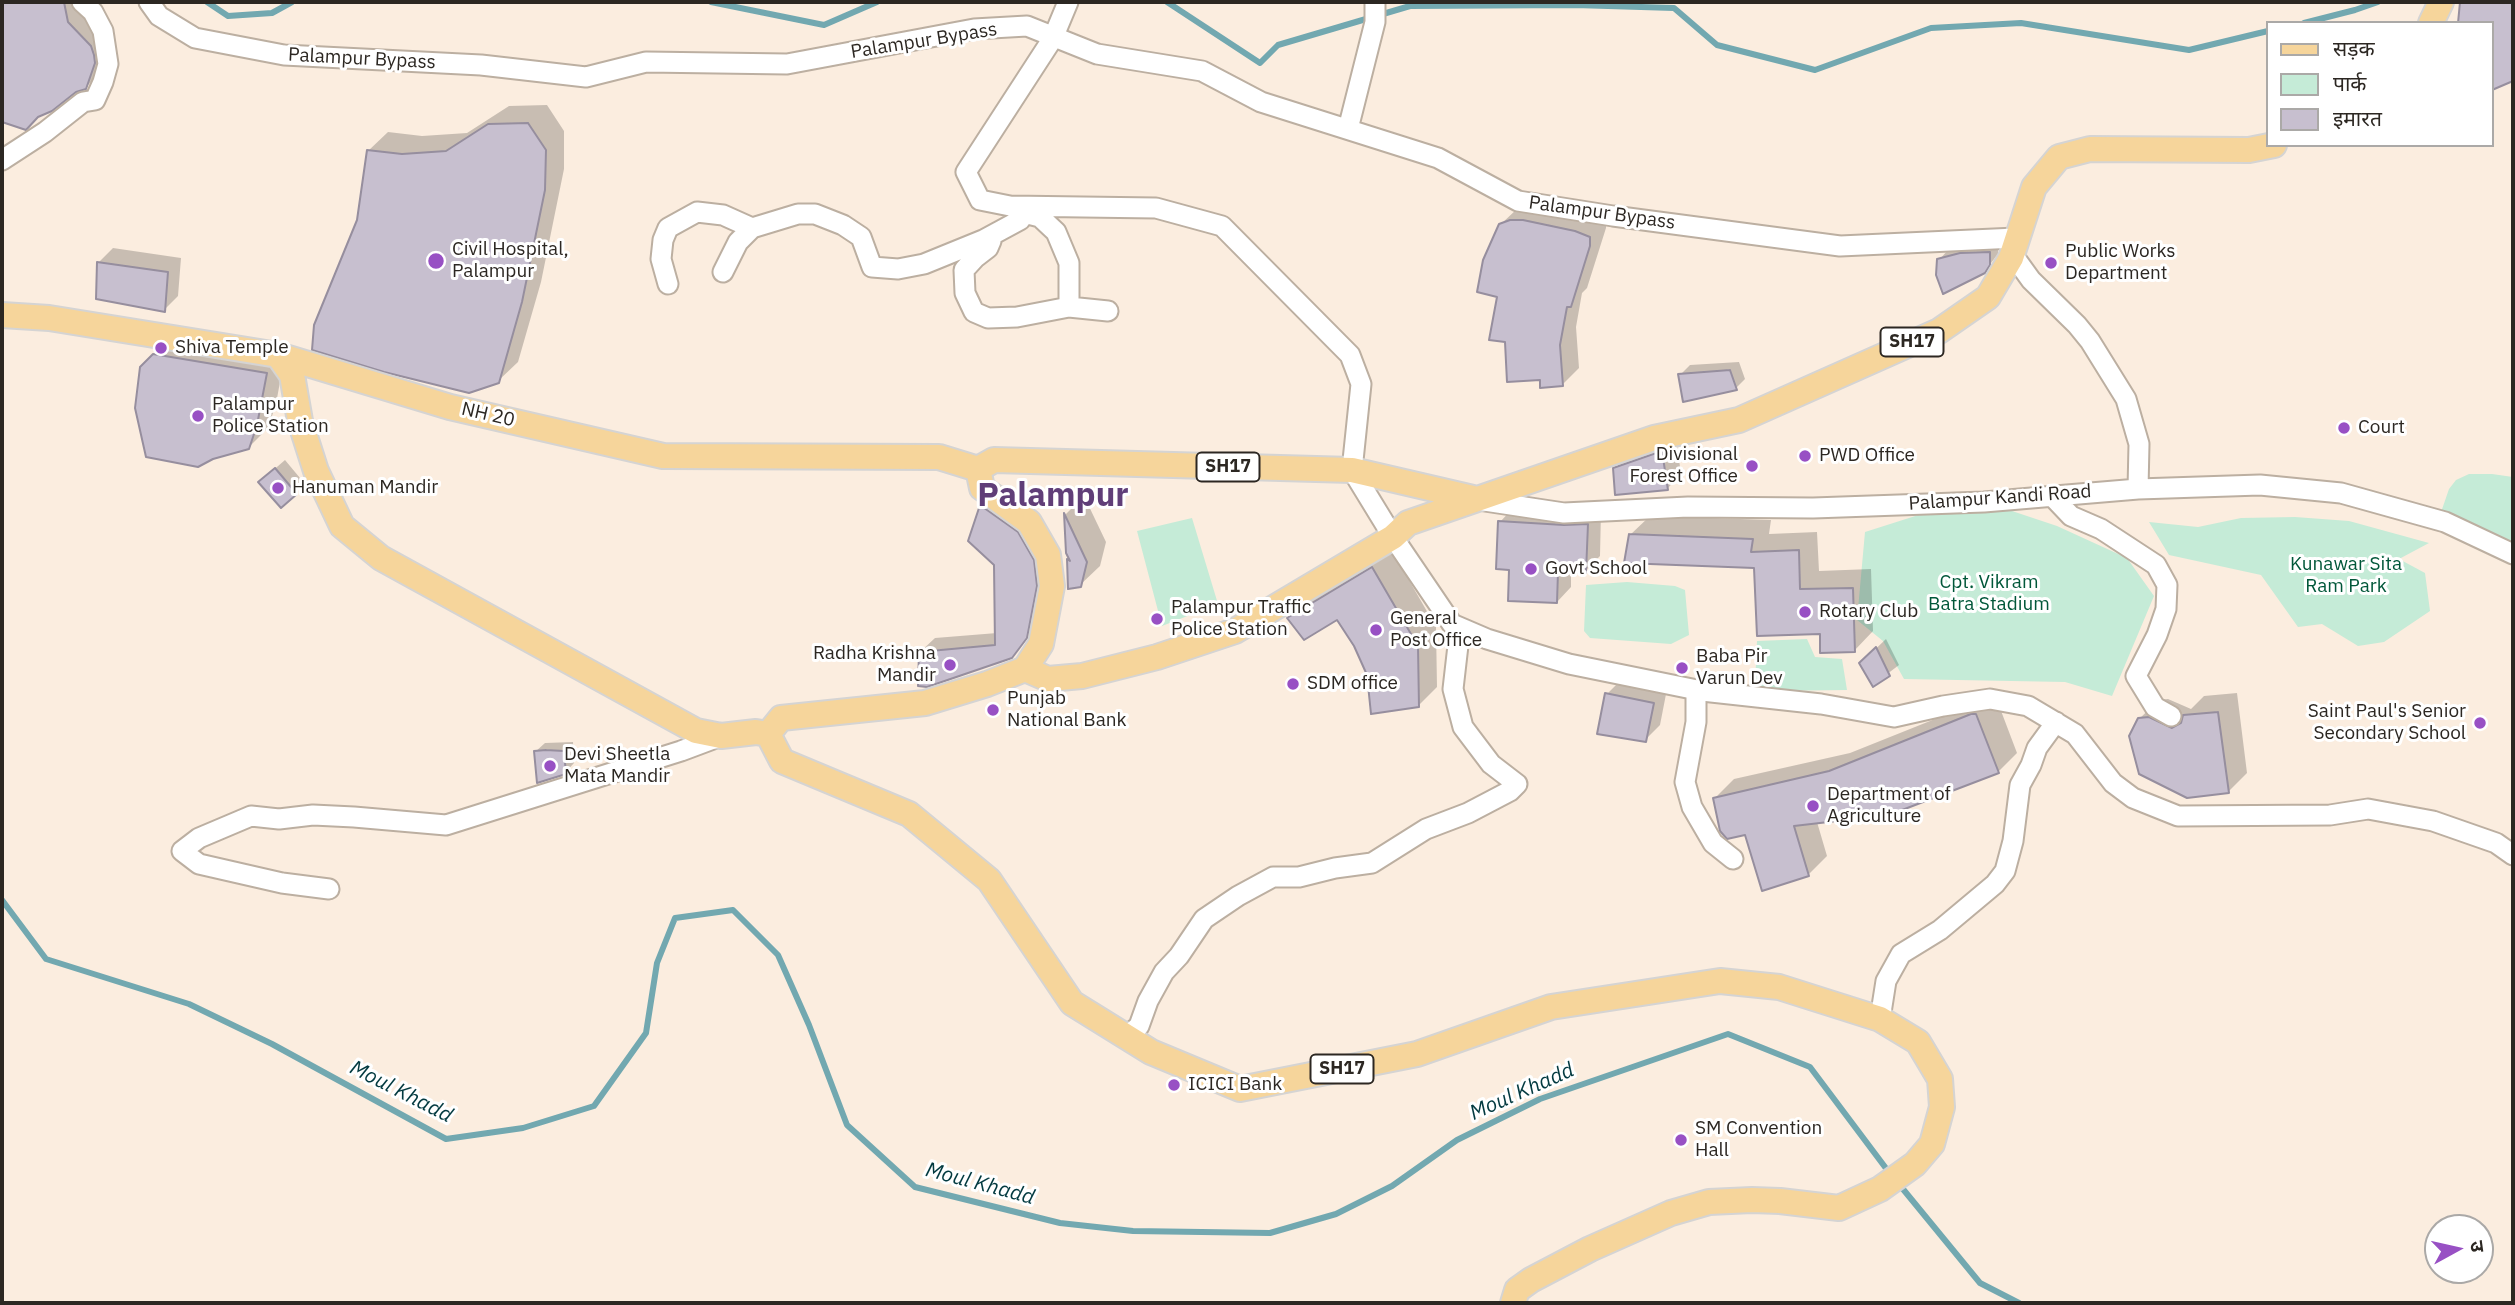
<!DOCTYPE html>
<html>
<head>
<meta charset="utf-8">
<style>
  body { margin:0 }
  #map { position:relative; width:2515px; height:1305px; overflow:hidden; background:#fbeddf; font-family:"IBM Plex Sans","Noto Sans Devanagari",sans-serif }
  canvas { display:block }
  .frame { position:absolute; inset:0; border:4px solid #2c2722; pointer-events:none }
  .legend { position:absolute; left:2266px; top:21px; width:228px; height:126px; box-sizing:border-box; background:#fff; border:2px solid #aba9a7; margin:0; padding:9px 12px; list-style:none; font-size:21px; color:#2c2722 }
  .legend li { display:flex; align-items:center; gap:14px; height:35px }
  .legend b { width:35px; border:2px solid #aba9a7 }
  .north { position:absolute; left:2424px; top:1214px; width:70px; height:70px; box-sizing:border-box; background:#fff; border:2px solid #aba9a7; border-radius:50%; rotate:82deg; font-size:19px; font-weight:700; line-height:28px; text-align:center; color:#2c2722 }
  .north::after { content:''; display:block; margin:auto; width:24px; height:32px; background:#9850c4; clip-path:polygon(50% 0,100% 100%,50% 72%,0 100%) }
</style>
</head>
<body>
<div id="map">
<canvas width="2515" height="1305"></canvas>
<div class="frame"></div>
<ul class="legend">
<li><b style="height:9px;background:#f6d59b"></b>सड़क</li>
<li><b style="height:19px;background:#c5ebd7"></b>पार्क</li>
<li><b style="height:19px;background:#c7bfcf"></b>इमारत</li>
</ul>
<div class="north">उ</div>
</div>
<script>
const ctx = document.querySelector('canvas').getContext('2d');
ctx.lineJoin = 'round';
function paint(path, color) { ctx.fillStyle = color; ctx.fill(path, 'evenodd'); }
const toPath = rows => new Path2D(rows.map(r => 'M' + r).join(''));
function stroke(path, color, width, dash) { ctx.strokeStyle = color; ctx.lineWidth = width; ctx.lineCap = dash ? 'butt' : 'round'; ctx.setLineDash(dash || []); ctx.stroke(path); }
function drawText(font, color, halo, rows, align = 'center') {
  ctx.font = font + ' "IBM Plex Sans",sans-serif'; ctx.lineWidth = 6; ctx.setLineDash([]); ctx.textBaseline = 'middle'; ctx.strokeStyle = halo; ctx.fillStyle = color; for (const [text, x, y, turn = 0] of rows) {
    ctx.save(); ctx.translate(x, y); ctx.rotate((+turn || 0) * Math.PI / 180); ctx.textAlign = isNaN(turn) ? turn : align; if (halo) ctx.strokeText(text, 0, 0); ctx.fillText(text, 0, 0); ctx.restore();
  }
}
paint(toPath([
  [2469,474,2492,474,2513,477,2513,552,2439,518,2449,489,2456,480],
  [1997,506,2057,526,2127,558,2154,596,2112,696,2065,682,1904,679,1883,641,1857,620,1865,532,1931,511],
  [2295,517,2349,521,2429,543,2399,559,2425,573,2430,611,2384,642,2358,646,2322,624,2298,627,2261,575,2169,555,2149,522,2198,527,2241,518],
  [1192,518,1218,604,1162,626,1137,531],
  [1627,582,1675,586,1685,590,1689,635,1671,644,1590,638,1584,631,1586,585],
  [1807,639,1815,657,1842,659,1847,690,1768,691,1755,685,1757,641]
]), '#c5ebd7');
paint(toPath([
  [2,2,86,2,105,68,86,87,75,90,39,115,26,128,2,120],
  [2461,2,2513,2,2513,79,2492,88,2492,23,2460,22],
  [547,105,564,131,564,169,541,282,518,362,498,381,359,221,368,151,388,132,422,136,467,133,509,106],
  [1518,208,1606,220,1606,228,1587,288,1582,293,1576,327,1579,368,1562,385,1541,378,1507,341,1499,296,1500,225],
  [1998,244,1998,254,1984,272,1939,260,1948,250],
  [113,248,181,258,178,296,164,310,98,263],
  [174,335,285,354,276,404,268,428,248,448,212,457,141,368],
  [1739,362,1745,379,1736,388,1680,375,1690,365],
  [1676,438,1681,474,1667,489,1615,469,1629,454],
  [285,460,305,484,281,505,270,473],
  [996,492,1047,545,1041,622,1011,657,920,652,935,638,997,633,995,564,970,541,982,506],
  [1084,496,1106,542,1100,566,1080,585,1069,587,1070,558,1067,552,1066,514],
  [1514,507,1601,511,1600,556,1585,571,1571,570,1571,587,1557,602,1511,568,1500,522],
  [1650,516,1771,520,1769,534,1817,532,1819,571,1871,569,1873,631,1854,651,1822,632,1756,566,1630,535],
  [1391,549,1436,627,1437,687,1418,706,1368,674,1355,645,1337,618,1289,618,1308,599],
  [1886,639,1899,665,1874,684,1861,663],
  [1621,680,1667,689,1660,725,1645,740,1607,694],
  [2237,693,2247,773,2228,792,2139,719,2159,700,2168,699,2191,709,2204,696],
  [1995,695,2017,753,1998,772,1817,822,1827,856,1808,875,1746,833,1715,798,1734,779,1850,753],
  [573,742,574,763,565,773,535,752,545,743]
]), '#0003');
stroke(toPath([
  [207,2,228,16,272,13,292,2],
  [711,2,824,25,877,2],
  [1167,2,1260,63,1278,45,1410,6,1575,5,1674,8,1717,45,1815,70,1931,28,2021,23,2189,50,2268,31],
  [2304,23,2355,10,2378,2],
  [2,900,46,959,189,1004,272,1044,446,1139,523,1128,594,1106,646,1033,657,963,675,918,733,910,778,955,809,1025,847,1125,915,1187,1060,1223,1133,1231,1270,1233,1336,1214,1392,1186,1457,1140,1540,1099,1728,1034,1810,1067,1891,1175],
  [1898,1183,1980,1283,2019,1303]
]), '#72a8b0', 6);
const building = toPath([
  [2,2,64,2,68,22,91,46,94,55,95,63,86,89,76,92,52,111,38,117,26,130,2,122,2,2],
  [2460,2,2513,2,2513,81,2492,90,2492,23,2458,23,2460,2],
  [528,123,546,150,545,190,522,302,499,383,469,393,384,372,312,350,314,325,357,220,367,150,402,154,446,151,488,124,528,123],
  [1510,220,1523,220,1575,231,1590,237,1590,246,1571,307,1567,307,1560,345,1563,386,1540,388,1540,380,1507,382,1505,342,1489,340,1497,297,1477,292,1483,260,1499,224,1510,220],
  [1990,252,1990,265,1985,273,1943,294,1936,275,1937,259,1960,253,1990,252],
  [97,262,168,272,165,312,96,299,97,262],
  [153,354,267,373,257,425,249,449,213,459,198,467,146,457,135,408,140,367,153,354],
  [1730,370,1737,390,1683,402,1678,374,1730,370],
  [1662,451,1668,490,1615,495,1613,468,1662,451],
  [275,468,297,494,281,508,258,482,275,468],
  [980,505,1018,532,1034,560,1037,586,1027,638,1012,658,927,687,918,686,919,652,995,645,994,565,968,541,980,505],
  [1064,513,1087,562,1081,587,1068,589,1067,559,1070,561,1066,553,1064,513],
  [1498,521,1564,525,1588,524,1586,573,1558,572,1557,603,1508,601,1509,570,1496,569,1498,521],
  [1629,534,1753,539,1751,552,1799,550,1800,589,1853,588,1855,652,1820,653,1820,634,1757,636,1754,568,1624,563,1629,534],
  [1372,567,1418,646,1419,707,1371,714,1367,675,1354,646,1337,620,1304,640,1287,618,1372,567],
  [1876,647,1890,676,1873,687,1859,663,1876,647],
  [1605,693,1654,703,1646,742,1597,734,1605,693],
  [2218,712,2229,793,2187,798,2139,774,2129,736,2138,718,2149,717,2172,728,2181,723,2183,715,2218,712],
  [1971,714,1976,714,1999,773,1889,815,1794,826,1809,876,1762,891,1745,835,1727,839,1720,831,1713,798,1829,771,1971,714],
  [546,750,564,751,566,774,537,783,534,751,546,750]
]);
paint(building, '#c7bfcf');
stroke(building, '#968e9e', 2);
const minor = toPath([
  [149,2,159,16,195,38,284,55,481,65,586,77,646,62,787,64,974,29,1027,26,1097,54,1202,71,1261,102,1438,158,1518,201,1613,216,1840,246,2016,238],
  [1068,2,1053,38,966,172,980,200,1010,206,1156,208,1222,226,1350,355,1361,384,1352,470,1393,537,1452,624,1487,639,1569,664,1702,691,1821,704,1894,717,1943,706,1990,699,2028,706,2075,734,2113,783,2133,798,2178,816,2330,815,2368,809,2433,821,2496,843,2513,855],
  [1348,129,1375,22,1375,2],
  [2,160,45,132,83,102,95,100,103,82,108,64,103,31,93,12,82,2],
  [1024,213,1040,217,1056,232,1069,263,1069,307,1108,311],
  [991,241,988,248,975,258,964,270,965,293,974,312,988,318,1017,317,1069,307],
  [2011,258,2018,262,2031,280,2077,325,2090,341,2126,399,2139,444,2138,489],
  [723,272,738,242,752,228],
  [668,284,661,259,663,240,668,228,697,212,723,215,752,228,798,214,815,214,843,225,861,237,872,267,898,269,924,264,983,240,1020,220,1028,207],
  [2052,496,2071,516,2101,529,2156,565,2167,585,2166,609,2157,635,2136,676,2155,707,2171,716],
  [1478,500,1564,513,1688,507,1813,508,1984,502,2138,489,2260,485,2341,493,2445,522,2513,554],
  [1696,690,1696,722,1685,782,1692,807,1713,843,1733,859],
  [329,889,282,883,199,864,182,851,199,838,251,816,279,819,313,815,354,817,446,825,681,751,721,736],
  [1880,1019,1886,981,1901,954,1940,930,1995,884,2005,871,2013,841,2020,785,2031,765,2037,748,2056,722],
  [1126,1037,1139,1026,1148,1001,1164,972,1179,956,1204,919,1238,896,1273,877,1299,877,1335,868,1372,863,1426,829,1468,813,1510,791,1517,784,1491,764,1463,727,1453,689,1460,628]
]);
const major = toPath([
  [2431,23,2441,2],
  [2,315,49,318,278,355,450,407,663,456,939,457,978,469],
  [278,355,292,375,300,421,316,471,342,526,381,558,696,731,721,736,756,732,768,734],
  [978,469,982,488,1029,522,1048,555,1052,586,1041,644,1025,669,987,684,925,703,781,718,768,734,782,761,909,814,989,880,1072,1003,1151,1052,1240,1089,1417,1054,1551,1007,1720,981,1779,987,1880,1019,1918,1042,1940,1079,1942,1107,1932,1144,1915,1164,1880,1189,1839,1208,1780,1201,1752,1200,1709,1202,1671,1213,1590,1249,1531,1280,1517,1290,1513,1303],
  [978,469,994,460,1352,470,1477,499],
  [1025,669,1048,679,1082,676,1157,657,1235,631,1393,537,1408,523,1654,438,1739,420,1939,331,1988,297,2011,258,2034,187,2059,157,2090,149,2249,150,2274,145]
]);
stroke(minor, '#bcafa1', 23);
stroke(major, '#d5d4d3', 28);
stroke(minor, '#fff', 19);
stroke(major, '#f6d59b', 24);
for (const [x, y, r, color] of [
  [436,261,9,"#9850c4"],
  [2051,263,7,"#9850c4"],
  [161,348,7,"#9850c4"],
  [198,416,7,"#9850c4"],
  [2344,428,7,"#9850c4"],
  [1805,456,7,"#9850c4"],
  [1752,466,7,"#9850c4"],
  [278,488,7,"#9850c4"],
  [1531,569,7,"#9850c4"],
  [1805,612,7,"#9850c4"],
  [1157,619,7,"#9850c4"],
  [1376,630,7,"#9850c4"],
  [950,665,7,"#9850c4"],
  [1682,668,7,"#9850c4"],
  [1293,684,7,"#9850c4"],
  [993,710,7,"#9850c4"],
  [2480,723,7,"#9850c4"],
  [550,766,7,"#9850c4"],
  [1813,806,7,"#9850c4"],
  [1174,1085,7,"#9850c4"],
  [1681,1140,7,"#9850c4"]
]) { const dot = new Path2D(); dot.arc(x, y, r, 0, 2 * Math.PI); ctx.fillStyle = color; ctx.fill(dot); stroke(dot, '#fff', 2.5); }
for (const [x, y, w] of [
  [1912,342,63],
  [1228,467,63],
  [1342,1069,63]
]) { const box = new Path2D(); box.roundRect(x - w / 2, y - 14.5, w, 29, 5); ctx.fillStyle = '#fff'; ctx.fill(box); stroke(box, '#2c2722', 2); }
drawText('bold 18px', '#2c2722', null, [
  ["SH17",1912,342],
  ["SH17",1228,467],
  ["SH17",1342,1069]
]);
drawText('19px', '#2c2722', '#fff', [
  ["Palampur Bypass",924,41,-9],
  ["Palampur Bypass",362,59,3],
  ["Palampur Bypass",1602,213,8],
  ["NH 20",488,415,13],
  ["Palampur Kandi Road",2000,498,-4]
]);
drawText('19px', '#2c2722', '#fff', [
  ["Civil Hospital,",452,250],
  ["Palampur",452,272],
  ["Public Works",2065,252],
  ["Department",2065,274],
  ["Shiva Temple",175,348],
  ["Palampur",212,405],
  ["Police Station",212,427],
  ["Court",2358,428],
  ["Divisional",1738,455,"right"],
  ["Forest Office",1738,477,"right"],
  ["PWD Office",1819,456],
  ["Hanuman Mandir",292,488],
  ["Govt School",1545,569],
  ["Palampur Traffic",1171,608],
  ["Police Station",1171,630],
  ["Rotary Club",1819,612],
  ["General",1390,619],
  ["Post Office",1390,641],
  ["Radha Krishna",936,654,"right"],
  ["Mandir",936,676,"right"],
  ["Baba Pir",1696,657],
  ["Varun Dev",1696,679],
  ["SDM office",1307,684],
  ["Punjab",1007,699],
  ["National Bank",1007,721],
  ["Saint Paul's Senior",2466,712,"right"],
  ["Secondary School",2466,734,"right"],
  ["Devi Sheetla",564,755],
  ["Mata Mandir",564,777],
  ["Department of",1827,795],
  ["Agriculture",1827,817],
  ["ICICI Bank",1188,1085],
  ["SM Convention",1695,1129],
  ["Hall",1695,1151]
], 'left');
drawText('19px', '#005739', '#fff', [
  ["Kunawar Sita",2346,565],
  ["Ram Park",2346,587],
  ["Cpt. Vikram",1989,583],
  ["Batra Stadium",1989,605]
]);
drawText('italic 21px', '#033a40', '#fff', [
  ["Moul Khadd",401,1092,27],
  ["Moul Khadd",1522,1092,-24],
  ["Moul Khadd",980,1184,15]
]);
drawText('bold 33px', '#603e78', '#fff', [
  ["Palampur",1053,496]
]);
</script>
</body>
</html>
